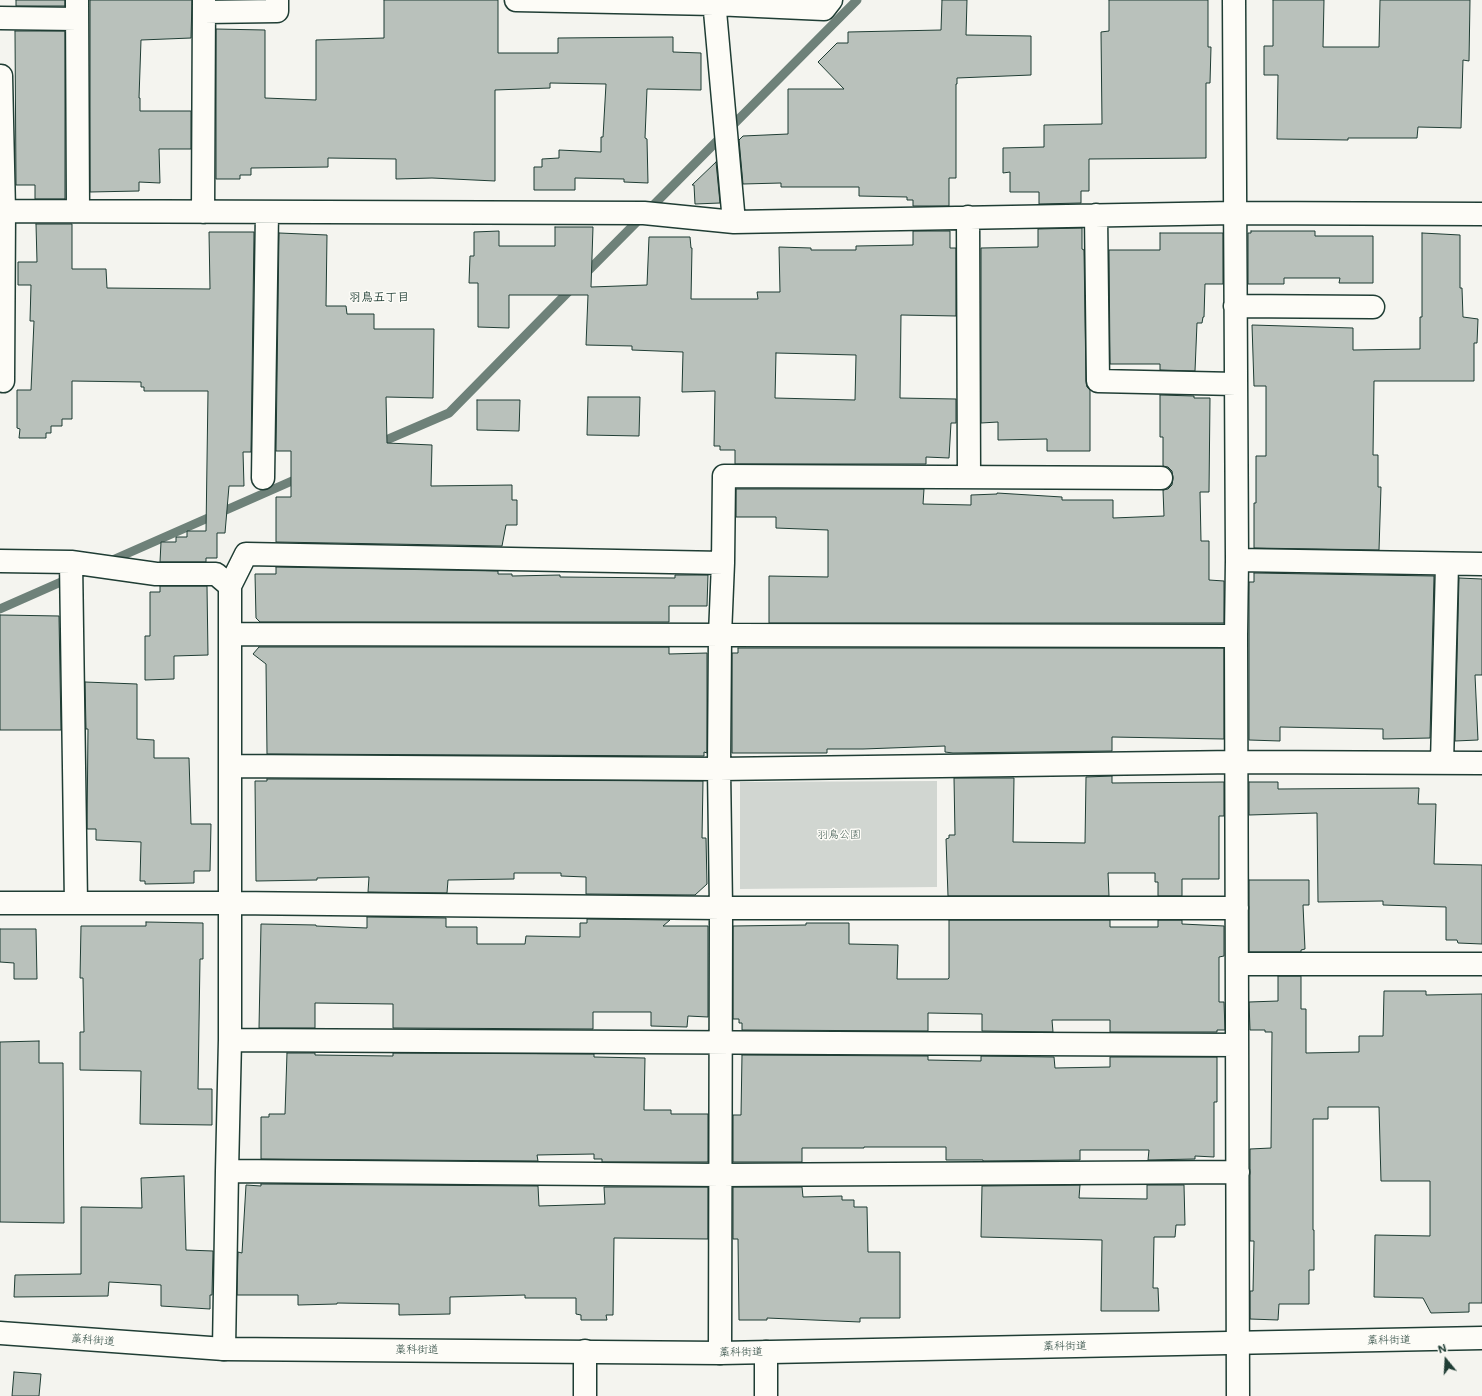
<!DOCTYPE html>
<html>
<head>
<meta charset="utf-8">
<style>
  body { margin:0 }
  #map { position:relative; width:1482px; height:1396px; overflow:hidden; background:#f4f4ef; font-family:Mali,sans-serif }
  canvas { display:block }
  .north { position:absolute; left:1426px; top:1340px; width:40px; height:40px; -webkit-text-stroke:3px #fdfcf7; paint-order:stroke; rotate:342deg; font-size:11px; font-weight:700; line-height:16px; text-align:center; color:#1f3d34 }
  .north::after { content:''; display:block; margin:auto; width:14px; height:18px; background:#1f3d34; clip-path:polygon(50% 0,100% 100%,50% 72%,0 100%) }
</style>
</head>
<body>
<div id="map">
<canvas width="1482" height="1396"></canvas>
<div class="north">N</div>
</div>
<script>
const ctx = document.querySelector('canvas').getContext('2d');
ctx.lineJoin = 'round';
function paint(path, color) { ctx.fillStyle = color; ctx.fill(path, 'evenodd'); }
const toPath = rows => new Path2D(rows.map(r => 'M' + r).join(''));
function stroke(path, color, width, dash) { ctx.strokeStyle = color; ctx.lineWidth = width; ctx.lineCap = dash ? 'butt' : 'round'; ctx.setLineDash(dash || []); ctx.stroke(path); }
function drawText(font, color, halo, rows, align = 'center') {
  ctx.font = font + ' Mali,"Klee One",sans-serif'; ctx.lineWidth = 3; ctx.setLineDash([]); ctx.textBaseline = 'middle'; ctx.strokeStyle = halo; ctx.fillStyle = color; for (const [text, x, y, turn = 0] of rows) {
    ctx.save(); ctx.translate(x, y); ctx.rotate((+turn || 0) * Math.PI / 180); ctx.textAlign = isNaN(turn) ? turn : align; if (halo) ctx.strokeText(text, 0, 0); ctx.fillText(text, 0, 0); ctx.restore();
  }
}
paint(toPath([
  [937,781,937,887,740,889,740,782]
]), '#d1d6d1');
stroke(toPath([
  [583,276,857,0],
  [377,444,449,413,573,287],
  [108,562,301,477],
  [0,609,70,578]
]), '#6e8179', 9);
const building = toPath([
  [16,0,65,0,65,6,16,6,16,0],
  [90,0,192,0,191,38,141,40,139,98,140,98,140,111,191,111,191,149,159,149,160,183,139,182,139,191,90,192,90,0],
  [384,0,498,0,498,53,558,53,558,38,673,37,673,52,701,53,701,90,647,89,645,138,647,139,648,183,624,182,624,179,575,178,575,190,534,190,534,167,542,167,542,159,559,158,559,150,601,152,601,137,603,137,606,84,550,83,550,88,495,90,495,181,432,178,396,179,396,159,328,158,328,167,251,168,251,175,240,175,240,179,216,179,216,29,265,30,265,98,316,100,316,40,384,38,384,0],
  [942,0,967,0,966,35,1031,36,1031,75,957,78,957,84,956,84,956,178,949,178,949,206,913,206,913,200,907,200,907,197,859,196,859,187,781,187,781,183,743,184,739,140,743,136,788,134,788,89,844,89,818,62,837,43,848,43,848,32,941,30,942,0],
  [1109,0,1208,0,1208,47,1211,47,1210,83,1206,83,1206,158,1089,159,1089,191,1081,191,1081,203,1039,204,1039,192,1010,192,1010,172,1003,173,1003,148,1044,147,1044,125,1102,124,1101,32,1109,31,1109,0],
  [1273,0,1324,0,1323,47,1379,47,1380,0,1470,0,1469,61,1463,60,1461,128,1418,127,1417,138,1348,138,1348,140,1277,139,1278,75,1264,75,1264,46,1273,46,1273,0],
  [15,31,65,31,65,199,35,199,35,185,16,185,15,31],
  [716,162,720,203,695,204,694,185,692,185,716,162],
  [36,224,72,224,72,269,106,269,107,288,210,289,209,232,254,232,251,452,243,452,244,486,229,486,225,533,217,533,217,558,206,558,206,562,160,562,161,542,176,542,176,537,187,537,187,531,206,531,208,391,144,391,144,387,141,387,141,382,72,381,72,419,62,419,62,426,51,426,51,433,46,433,46,438,19,438,20,429,17,428,17,390,31,390,34,321,30,321,31,285,18,285,18,262,37,262,36,224],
  [555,227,593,227,591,287,647,285,649,237,690,237,691,248,692,248,691,299,758,299,757,292,780,292,779,247,811,248,811,250,856,250,856,246,913,245,913,231,950,231,950,248,956,248,956,316,901,315,900,398,956,399,956,423,951,423,949,458,926,457,926,464,735,464,735,450,720,450,720,446,714,446,715,391,682,392,683,352,632,350,632,346,586,345,588,295,509,295,509,328,478,327,478,283,469,283,470,256,474,256,474,232,499,231,499,246,555,246,555,227],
  [776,353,856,355,855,400,775,398,776,353],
  [1082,228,1082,249,1084,250,1086,381,1087,387,1090,390,1090,451,1047,451,1047,439,998,440,998,422,981,423,981,248,1038,247,1038,229,1082,228],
  [1251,231,1315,231,1315,236,1373,236,1373,283,1339,283,1340,278,1284,278,1284,284,1248,284,1248,233,1251,233,1251,231],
  [279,233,327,235,326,306,346,306,347,314,374,314,374,329,434,329,433,398,386,397,387,443,432,445,431,486,512,485,512,500,517,500,517,525,506,525,502,546,276,542,276,497,291,497,291,451,276,451,279,233],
  [1160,233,1223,233,1223,284,1205,284,1204,317,1203,317,1202,323,1197,323,1195,371,1160,370,1160,364,1110,364,1109,250,1160,250,1160,233],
  [1422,233,1460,235,1460,288,1462,288,1463,317,1478,319,1477,343,1474,343,1474,381,1374,381,1373,455,1378,455,1378,487,1381,487,1379,550,1254,548,1254,503,1256,503,1256,456,1266,456,1266,386,1254,386,1252,325,1353,328,1353,350,1420,349,1420,317,1422,317,1422,233],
  [1160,395,1194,396,1194,398,1210,398,1209,492,1200,492,1201,541,1209,541,1209,580,1224,581,1224,623,769,623,769,576,828,577,828,530,776,528,776,517,736,517,736,489,924,489,923,504,971,505,971,495,997,494,997,493,1062,497,1062,500,1113,500,1113,518,1164,516,1163,490,1168,489,1172,485,1173,478,1172,471,1168,467,1163,466,1163,437,1160,437,1160,395],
  [588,397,640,397,639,436,587,435,588,397],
  [477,400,520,400,519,431,477,430,477,400],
  [276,567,498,571,498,574,512,574,512,576,560,575,560,577,675,578,675,575,708,575,707,606,669,606,669,622,260,622,256,618,255,574,276,574,276,567],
  [1254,573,1434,576,1430,738,1383,739,1383,729,1280,727,1280,741,1249,740,1249,582,1254,582,1254,573],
  [1459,578,1482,579,1482,675,1475,675,1478,740,1455,741,1459,578],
  [160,586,207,586,208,655,174,656,174,679,145,680,145,636,150,636,150,592,160,592,160,586],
  [0,615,59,616,61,730,0,730,0,615],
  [259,647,669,647,669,654,707,653,707,753,704,752,704,756,267,754,266,664,253,654,259,647],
  [738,648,1224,648,1224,739,1112,737,1112,751,953,753,945,752,945,746,863,749,827,749,827,753,732,753,732,653,738,653,738,648],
  [85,682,137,684,137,739,154,740,154,758,189,758,191,824,211,824,210,871,194,871,194,883,145,884,145,881,140,881,141,842,96,840,96,829,87,829,88,729,86,729,85,682],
  [1112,776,1112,783,1224,782,1224,816,1219,816,1219,879,1182,879,1182,896,1158,896,1158,882,1155,882,1155,873,1108,873,1109,896,948,896,946,839,949,838,949,835,955,835,954,778,1014,778,1013,842,1085,843,1086,777,1112,776],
  [267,779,703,781,702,838,706,838,707,884,695,895,586,894,586,877,561,876,561,873,514,873,514,879,448,880,447,893,368,892,369,877,317,878,317,880,256,881,255,781,267,781,267,779],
  [1249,782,1278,782,1278,789,1419,788,1418,804,1436,804,1434,864,1482,865,1482,944,1458,943,1457,940,1446,940,1446,907,1383,905,1383,901,1318,902,1317,813,1249,815,1249,782],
  [1249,880,1309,880,1309,905,1303,905,1305,949,1301,950,1301,952,1249,952,1249,880],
  [367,917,446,918,446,927,477,927,477,944,525,944,526,936,580,937,580,923,587,923,587,919,670,920,663,926,708,926,708,1017,688,1016,687,1027,651,1026,651,1012,593,1012,593,1029,393,1028,393,1004,315,1003,315,1028,259,1028,261,924,316,925,316,926,367,928,367,917],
  [949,920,1110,920,1110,927,1158,927,1158,920,1182,920,1182,924,1224,926,1224,956,1219,957,1219,1002,1224,1002,1225,1030,1217,1030,1217,1032,1110,1032,1110,1020,1052,1020,1053,1032,982,1031,982,1014,928,1013,928,1031,742,1030,742,1023,739,1023,739,1019,733,1019,733,926,806,925,806,923,849,923,849,944,898,945,897,979,948,979,949,978,949,920],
  [146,922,203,923,203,959,200,959,198,1089,212,1089,212,1125,140,1124,141,1071,80,1070,80,1032,84,1032,83,978,80,978,81,926,146,926,146,922],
  [0,929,36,929,37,979,14,979,14,963,0,962,0,929],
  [1278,976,1301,976,1301,1009,1306,1009,1306,1053,1359,1052,1359,1036,1383,1036,1384,991,1426,991,1426,995,1482,994,1482,1303,1469,1303,1469,1312,1431,1313,1423,1298,1374,1297,1375,1235,1430,1236,1430,1181,1381,1181,1379,1107,1328,1107,1328,1119,1313,1119,1313,1230,1314,1230,1314,1270,1309,1270,1309,1304,1279,1304,1278,1320,1250,1319,1250,1291,1253,1291,1254,1241,1250,1241,1250,1149,1271,1148,1272,1032,1265,1032,1265,1030,1250,1030,1249,1002,1278,1001,1278,976],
  [39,1041,39,1063,63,1063,64,1223,0,1222,0,1042,39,1041],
  [287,1053,315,1053,315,1055,393,1056,393,1053,594,1054,594,1057,645,1058,644,1110,671,1110,671,1114,708,1114,708,1162,602,1162,602,1159,594,1159,594,1154,537,1155,538,1161,261,1159,261,1117,269,1117,269,1114,285,1114,287,1053],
  [742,1055,928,1056,928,1060,981,1061,981,1056,1054,1057,1055,1068,1110,1067,1110,1057,1217,1057,1217,1102,1214,1102,1214,1157,1195,1156,1195,1159,1148,1160,1149,1150,1080,1150,1080,1160,983,1161,983,1160,946,1160,946,1147,864,1147,864,1148,802,1148,802,1162,733,1162,733,1115,741,1115,742,1055],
  [184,1176,186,1250,213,1251,212,1295,210,1295,210,1309,161,1306,161,1285,109,1282,108,1296,14,1297,15,1275,81,1274,81,1207,142,1208,141,1178,184,1176],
  [261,1184,538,1186,539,1206,605,1204,604,1187,708,1187,708,1239,614,1238,613,1315,606,1315,607,1320,581,1320,581,1315,576,1314,576,1298,525,1298,525,1295,450,1297,450,1314,399,1315,399,1304,337,1303,337,1304,298,1305,298,1295,237,1295,238,1252,242,1253,246,1185,261,1186,261,1184],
  [1080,1185,1079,1198,1147,1199,1147,1185,1184,1185,1185,1225,1176,1225,1175,1237,1154,1237,1153,1288,1158,1288,1159,1311,1101,1311,1102,1240,981,1237,982,1186,1080,1185],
  [733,1187,802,1187,803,1197,842,1196,842,1200,854,1200,854,1207,867,1207,868,1252,900,1252,900,1318,860,1318,860,1322,767,1318,767,1320,739,1320,738,1239,733,1239,733,1187],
  [14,1372,41,1374,39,1396,12,1396,14,1372]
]);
paint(building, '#b9c1bb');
stroke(building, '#1f3d34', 1);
const minor = toPath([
  [77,0,78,211],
  [516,0,714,4,824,9,831,0],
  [714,0,734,222],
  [1234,0,1237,560,1236,636,1238,1396],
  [204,12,277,11,277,0],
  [0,18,77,19],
  [1,76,4,211,3,381],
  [0,211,644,213,734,222,1234,213,1482,214],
  [203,212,204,0],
  [1096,215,1098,381,1236,384],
  [968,217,969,477],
  [1235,306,1373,307],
  [263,478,267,212],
  [1237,560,1482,564],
  [0,561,71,562,156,574,216,574,230,586,230,634],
  [71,562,76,903],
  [230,586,246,554,723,563],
  [1236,636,230,634,230,1040,227,1171,720,1175,1238,1172],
  [1442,763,1447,564],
  [230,766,719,769,1236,762,1482,763],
  [0,903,231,903,721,908,1237,908],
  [1237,964,1482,964],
  [230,1040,1237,1045],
  [224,1349,227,1171],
  [766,1352,766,1396],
  [720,1353,721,908,719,769,720,635,723,563,724,476,1161,478],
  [585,1396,585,1351]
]);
const trunk = toPath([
  [0,1333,224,1349,720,1353,1482,1338]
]);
stroke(minor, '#1f3d34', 25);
stroke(trunk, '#1f3d34', 25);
stroke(minor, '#fdfcf7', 22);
stroke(trunk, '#fdfcf7', 22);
drawText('11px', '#435c53', '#fdfcf7', [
  ["羽鳥公園",839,835]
]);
drawText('11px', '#1f3d34', '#fdfcf7', [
  ["藁科街道",93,1340,4],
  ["藁科街道",1389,1340,-1],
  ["藁科街道",1065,1346,-1],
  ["藁科街道",417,1350],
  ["藁科街道",741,1352,-1]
]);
drawText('bold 12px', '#1f3d34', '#fdfcf7', [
  ["羽鳥五丁目",379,297]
]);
</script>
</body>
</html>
